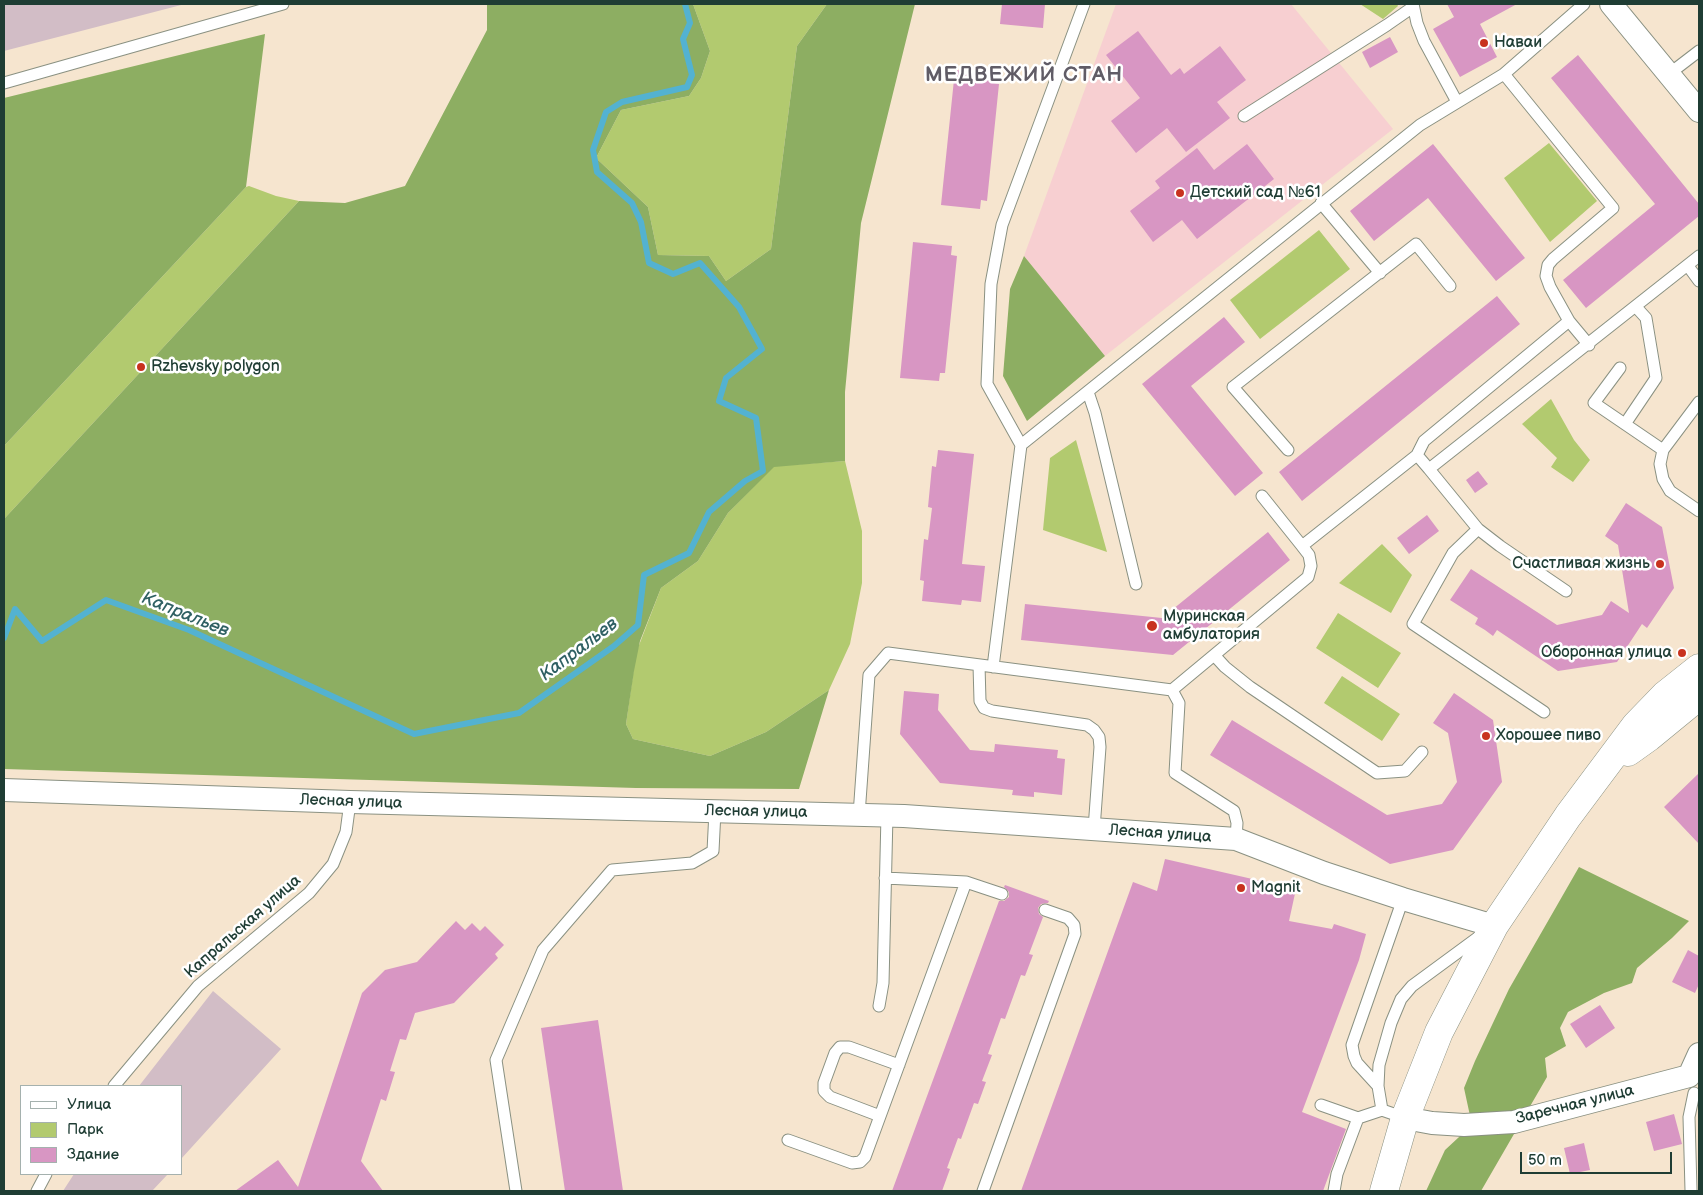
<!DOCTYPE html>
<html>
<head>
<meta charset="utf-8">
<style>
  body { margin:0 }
  #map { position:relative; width:1703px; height:1195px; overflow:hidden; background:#f6e5cf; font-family:"Balsamiq Sans",sans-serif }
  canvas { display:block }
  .frame { position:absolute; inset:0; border:5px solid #1f3d34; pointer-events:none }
  .legend { position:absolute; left:20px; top:1085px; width:162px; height:90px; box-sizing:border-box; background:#fff; border:1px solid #a5b1ae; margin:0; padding:6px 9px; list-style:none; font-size:15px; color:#1f3d34 }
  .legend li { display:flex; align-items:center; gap:10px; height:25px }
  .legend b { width:25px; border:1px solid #a5b1ae }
  .scale { position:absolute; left:1520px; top:1152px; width:152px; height:22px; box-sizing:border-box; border:2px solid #1f3d34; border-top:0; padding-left:6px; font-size:15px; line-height:18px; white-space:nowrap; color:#1f3d34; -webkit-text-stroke:4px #fff; paint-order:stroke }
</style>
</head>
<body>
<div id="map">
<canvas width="1703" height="1195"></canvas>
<div class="frame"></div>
<ul class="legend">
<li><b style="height:6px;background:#fff"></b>Улица</li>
<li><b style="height:14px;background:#b2ca6f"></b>Парк</li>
<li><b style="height:14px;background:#d896c3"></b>Здание</li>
</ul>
<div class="scale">50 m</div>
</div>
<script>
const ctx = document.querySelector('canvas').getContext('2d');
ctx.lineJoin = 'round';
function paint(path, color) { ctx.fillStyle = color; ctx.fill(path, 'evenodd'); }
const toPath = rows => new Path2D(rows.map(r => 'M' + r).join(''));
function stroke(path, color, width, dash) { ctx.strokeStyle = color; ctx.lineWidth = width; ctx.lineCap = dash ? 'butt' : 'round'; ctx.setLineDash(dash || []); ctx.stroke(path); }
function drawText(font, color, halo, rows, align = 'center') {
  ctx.font = font + ' "Balsamiq Sans",sans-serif'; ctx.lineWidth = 5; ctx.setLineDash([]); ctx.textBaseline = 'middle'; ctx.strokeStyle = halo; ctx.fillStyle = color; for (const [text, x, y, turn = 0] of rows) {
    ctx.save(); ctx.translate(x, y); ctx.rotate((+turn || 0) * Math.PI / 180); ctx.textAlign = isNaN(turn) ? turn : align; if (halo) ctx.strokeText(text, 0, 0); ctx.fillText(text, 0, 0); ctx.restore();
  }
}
paint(toPath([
  [1116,4,1291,4,1393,129,1105,356,1024,256]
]), '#f7cfd1');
paint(toPath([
  [4,4,185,4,4,51],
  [213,991,281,1049,181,1159,181,1086,139,1086],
  [74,1174,168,1174,152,1191,63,1191]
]), '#d2bdc6');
paint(toPath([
  [693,4,827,4,797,46,771,249,726,281,709,256,658,255,648,207,596,158,621,110,689,96,701,78,710,51],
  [1360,4,1397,4,1398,6,1383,19],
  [1549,143,1597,201,1550,242,1504,178],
  [249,186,276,196,299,201,4,519,4,446,246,187],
  [1319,230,1350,269,1260,339,1230,300],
  [1551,399,1574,440,1590,460,1573,482,1551,467,1557,458,1522,424],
  [1076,440,1107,552,1043,530,1050,458],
  [845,461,862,531,862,583,850,644,829,690,766,732,710,756,633,739,626,724,636,653,661,588,698,561,728,513,774,466],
  [1382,544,1412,575,1391,613,1339,583],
  [1338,613,1401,653,1378,688,1316,648],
  [1342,676,1400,714,1382,741,1324,703]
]), '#b2ca6f');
paint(toPath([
  [487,4,693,4,710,51,701,78,689,96,621,110,596,158,648,207,658,255,709,256,726,281,771,249,797,46,827,4,915,4,861,223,845,392,845,461,774,467,728,513,698,561,661,588,640,641,634,671,626,724,633,739,710,756,766,732,829,690,799,789,636,788,4,769,4,519,299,201,345,203,405,186,487,30],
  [265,34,246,187,4,446,4,98],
  [1024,256,1105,356,1027,421,1003,376,1010,289],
  [1579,867,1689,921,1672,938,1637,968,1632,983,1604,993,1568,1012,1560,1028,1566,1046,1545,1058,1547,1077,1481,1191,1426,1191,1445,1150,1472,1125,1464,1088,1475,1061,1509,989]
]), '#8dae62');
stroke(toPath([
  [4,638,15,609,42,641,106,600,189,630,414,734,519,713,614,646,638,625,644,575,689,553,709,512,745,481,763,471,756,418,719,401,726,378,762,349,739,307,700,263,673,274,649,263,641,222,632,203,597,172,593,150,606,112,622,102,687,87,692,75,683,39,690,23,685,4]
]), '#53b2d1', 6);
paint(toPath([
  [1002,4,1045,4,1043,28,1000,24],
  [1447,4,1517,4,1480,24,1497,57,1460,77,1433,29,1454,17],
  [1138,31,1171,75,1180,68,1184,74,1220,46,1246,80,1217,102,1230,118,1186,152,1167,128,1136,153,1111,121,1140,98,1106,55],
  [1390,37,1398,52,1370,68,1362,52],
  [1578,55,1699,204,1699,216,1586,308,1563,280,1655,204,1551,78],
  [955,70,994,74,993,83,999,84,987,201,981,200,980,209,941,205],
  [1247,144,1274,179,1197,239,1182,220,1153,242,1130,211,1160,188,1155,181,1197,148,1214,170],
  [1433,144,1525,258,1496,281,1428,198,1374,241,1350,211],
  [913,242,952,246,951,255,957,256,945,373,940,373,939,381,900,378],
  [1497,296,1520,324,1302,501,1279,472],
  [1224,317,1245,342,1191,386,1263,473,1235,496,1142,384],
  [938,450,974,454,962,564,985,566,981,602,962,600,961,605,922,601,924,581,920,580,924,539,928,540,932,508,928,507,932,466,936,467],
  [1478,471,1488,484,1475,493,1466,480],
  [1626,503,1662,527,1674,588,1647,628,1642,624,1617,662,1558,671,1497,630,1493,636,1485,630,1475,624,1478,618,1450,600,1471,569,1557,625,1602,615,1611,601,1629,613,1618,545,1605,536],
  [1427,515,1439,531,1409,554,1397,538],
  [1268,532,1290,560,1173,655,1021,640,1025,604,1162,618],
  [904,691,939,694,938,710,970,750,994,752,995,744,1058,750,1057,758,1065,759,1062,795,1034,792,1034,797,1012,795,1013,790,940,783,900,734],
  [1454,693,1493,720,1502,782,1453,850,1390,864,1210,755,1232,720,1387,815,1442,804,1457,782,1448,733,1433,723],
  [1699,773,1699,844,1664,807],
  [1165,859,1296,889,1289,921,1332,929,1334,924,1366,934,1359,960,1302,1112,1346,1129,1323,1191,1021,1191,1133,882,1157,891],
  [1005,885,1049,901,1048,903,1041,904,1038,908,1039,914,1043,917,1029,954,1033,955,1025,976,1021,975,1005,1019,1001,1018,988,1054,992,1055,982,1081,986,1082,978,1104,974,1103,961,1139,958,1138,947,1168,950,1169,942,1191,892,1191,999,901,1004,901,1009,897,1009,892,1004,887],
  [456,921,465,930,472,923,480,931,485,926,504,945,495,954,498,958,454,1003,415,1013,406,1040,400,1039,390,1071,395,1072,386,1101,381,1099,361,1161,383,1191,235,1191,278,1160,298,1187,362,993,385,970,417,962],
  [1688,950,1699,956,1699,984,1695,993,1672,982],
  [1600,1005,1615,1028,1586,1048,1570,1024],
  [598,1020,623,1191,565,1191,541,1028],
  [1674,1114,1682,1144,1654,1151,1646,1122],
  [1584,1143,1590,1170,1570,1174,1564,1148]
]), '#d896c3');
const service = toPath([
  [1413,4,1417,23,1424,41,1457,102],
  [1504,74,1613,208,1553,259,1548,265,1546,276,1550,287,1569,321,1589,345],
  [1669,74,1699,51],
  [4,83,283,4],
  [1244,116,1387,25,1413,7],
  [1321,203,1380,273],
  [1688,266,1699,281],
  [1620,368,1594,403,1663,450],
  [1088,392,1095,413,1136,584],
  [1699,402,1663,450,1660,464,1663,479,1670,491,1699,511],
  [1625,424,1656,378,1646,318,1636,307],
  [1021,445,987,384,991,284,1002,225,1084,4],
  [1288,450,1233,387,1416,244,1450,286],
  [1417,455,1429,469,1699,256],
  [1429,469,1478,529],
  [1262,496,1302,546],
  [1214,655,1225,667,1250,687,1377,773,1405,771,1422,752],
  [979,665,980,701,984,708,992,711,1087,725,1094,730,1099,737,1100,747,1094,829],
  [993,667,1021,445,1420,125,1504,74,1584,4],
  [1544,712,1413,624,1453,553,1478,529,1500,546,1566,591],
  [859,815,869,675,888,653,1172,690],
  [1236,839,1237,823,1234,811,1175,773,1179,703,1172,690,1308,577,1311,566,1309,555,1302,546,1417,455,1424,441,1569,321],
  [885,878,966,882,1002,894],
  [879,1006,883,983,887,815],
  [114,1086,198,986,309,893,333,864,346,832,350,802],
  [1378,1086,1357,1063,1354,1056,1352,1045,1403,899],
  [1321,1105,1358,1118],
  [1382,1110,1378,1086,1379,1065,1391,1023,1401,999,1412,986,1480,936],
  [880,1116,830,1097,824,1091,824,1083,835,1053,840,1047,849,1047,899,1065],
  [788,1140,852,1163,860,1162,865,1157,966,882],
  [1691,1190,1689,1117,1694,1093],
  [37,1191,46,1174],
  [516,1191,496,1060,543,950,612,870,692,863,713,851,715,811],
  [983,1191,1075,934,1074,925,1068,918,1045,910],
  [1334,1191,1337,1174,1358,1118,1382,1110,1405,1118]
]);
const minor = toPath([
  [1611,4,1699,111],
  [4,790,350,802,904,816,1236,839,1324,873,1403,899,1494,926],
  [1405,1118,1432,1123,1464,1125,1514,1122,1689,1076,1699,1054]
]);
const secondary = toPath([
  [1628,752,1649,737,1699,696],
  [1384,1191,1405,1118,1439,1032,1494,926,1568,816,1636,725,1665,695,1699,668]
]);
stroke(service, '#8a9182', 13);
stroke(minor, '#8a9182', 24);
stroke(secondary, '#8a9182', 29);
stroke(service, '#fff', 11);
stroke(minor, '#fff', 22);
stroke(secondary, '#fff', 28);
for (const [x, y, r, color] of [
  [1484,43,5,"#c8321e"],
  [1180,193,5,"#c8321e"],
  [141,367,5,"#c8321e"],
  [1660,564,5,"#c8321e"],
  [1152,626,6,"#c8321e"],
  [1682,653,5,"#c8321e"],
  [1486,736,5,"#c8321e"],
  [1241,888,5,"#c8321e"]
]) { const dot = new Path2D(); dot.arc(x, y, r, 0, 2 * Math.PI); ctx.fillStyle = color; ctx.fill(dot); stroke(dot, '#fff', 2); }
drawText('16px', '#1f3d34', '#fff', [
  ["Наваи",1494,43],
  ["Детский сад №61",1190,193],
  ["Rzhevsky polygon",151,367],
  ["Счастливая жизнь",1650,564,"right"],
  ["Муринская",1163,617],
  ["амбулатория",1163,635],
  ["Оборонная улица",1672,653,"right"],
  ["Хорошее пиво",1496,736],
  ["Magnit",1251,888]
], 'left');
drawText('16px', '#1f3d34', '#fff', [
  ["Лесная улица",351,802,2],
  ["Лесная улица",756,812,1],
  ["Лесная улица",1160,834,4],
  ["Капральская улица",243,927,-41],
  ["Заречная улица",1575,1105,-14]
]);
drawText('italic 18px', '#2f6063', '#fff', [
  ["Капральев",185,615,22],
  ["Капральев",579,650,-37]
]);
ctx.letterSpacing = '1px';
drawText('bold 21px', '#605c66', '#fff', [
  ["МЕДВЕЖИЙ СТАН",1024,76]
]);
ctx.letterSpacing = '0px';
</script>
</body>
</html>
